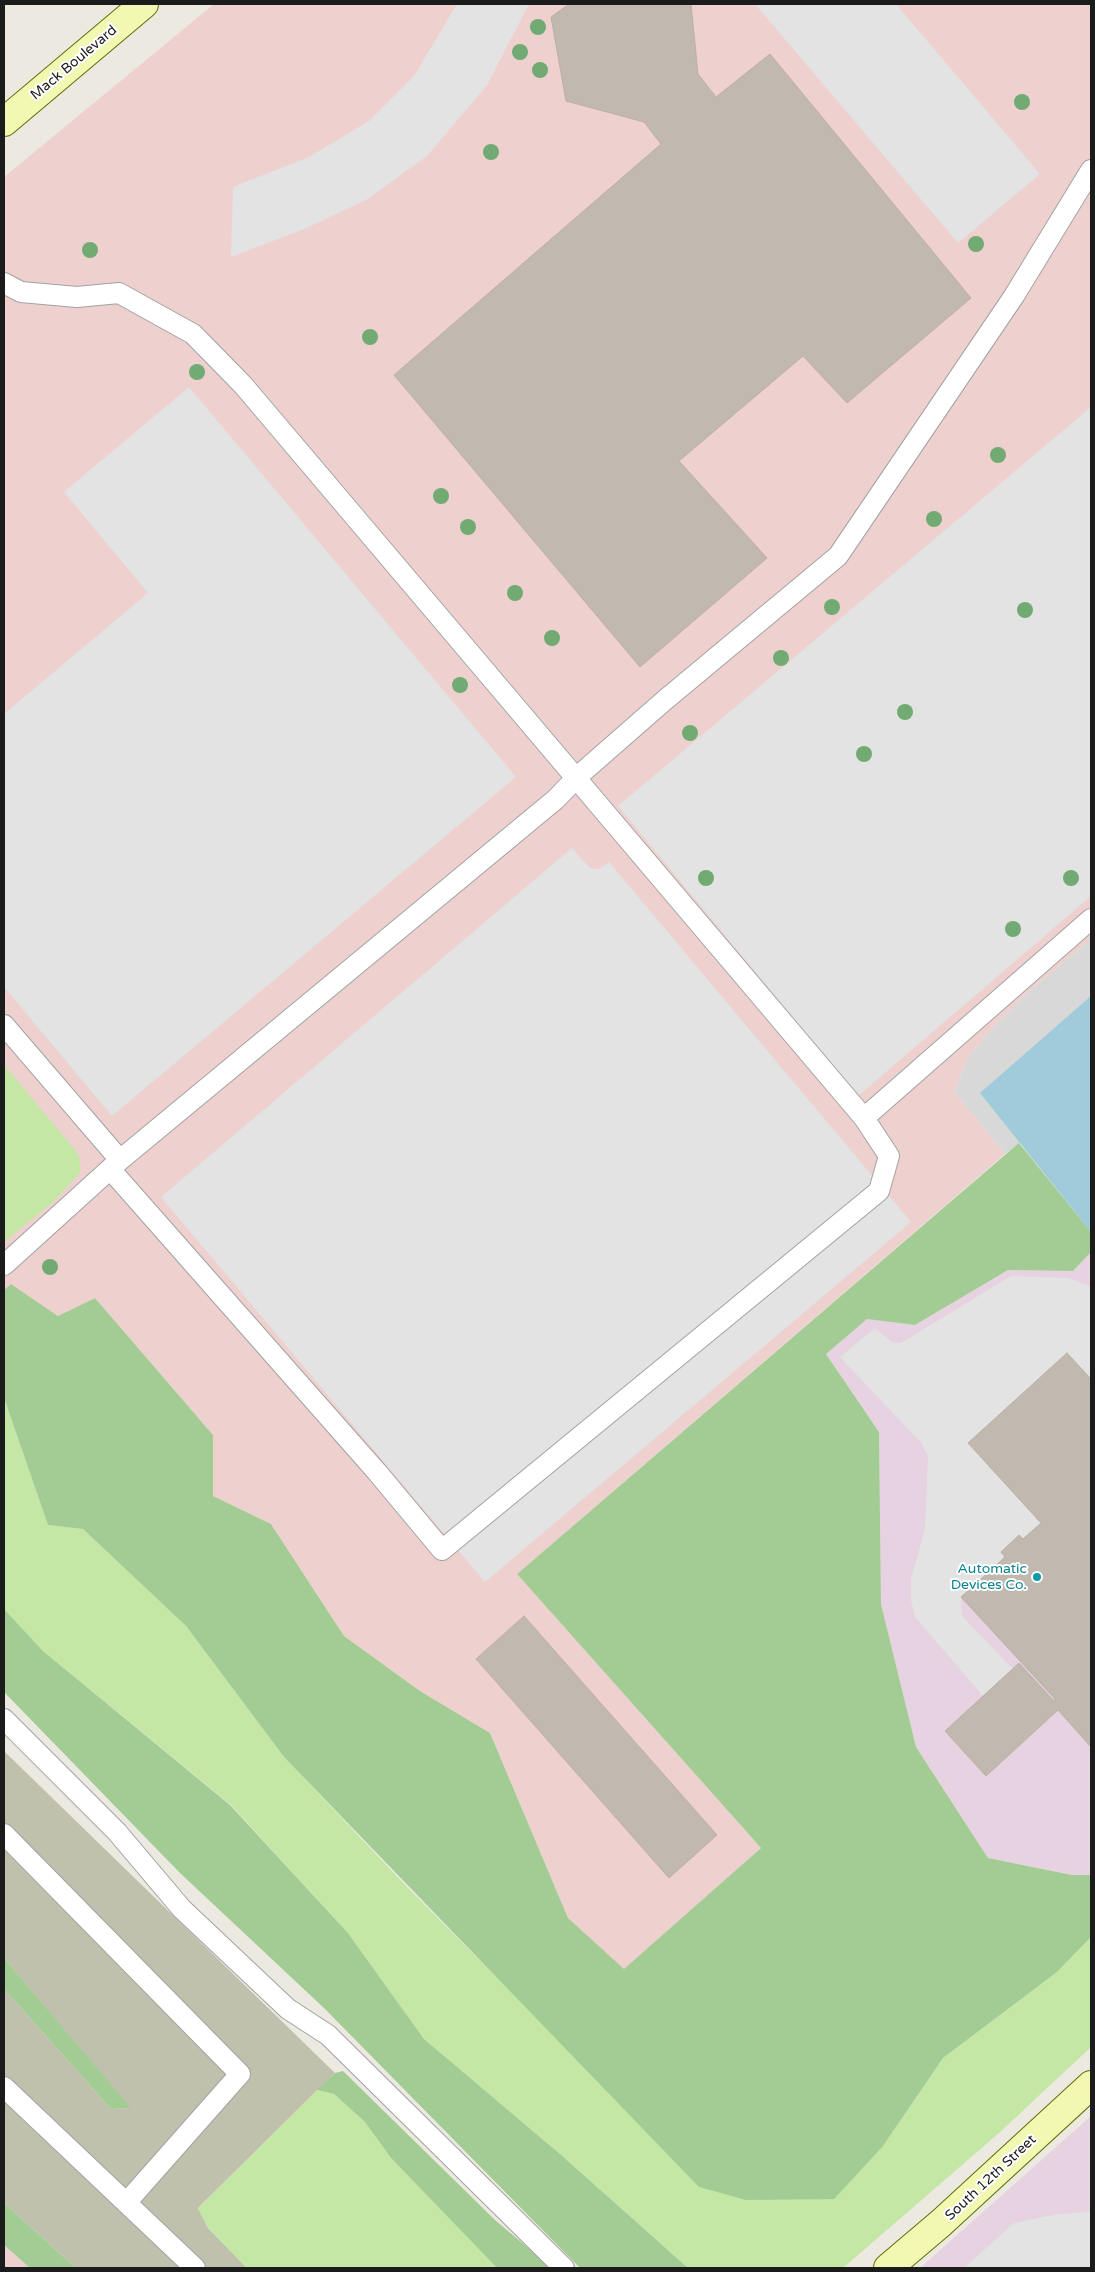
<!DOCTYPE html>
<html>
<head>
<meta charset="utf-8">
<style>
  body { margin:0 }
  #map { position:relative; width:1095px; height:2272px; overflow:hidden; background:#ece9e0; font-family:"Varela Round",sans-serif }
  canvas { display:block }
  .frame { position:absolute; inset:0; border:5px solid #1b1b1b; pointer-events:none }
</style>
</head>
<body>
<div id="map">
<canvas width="1095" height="2272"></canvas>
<div class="frame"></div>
</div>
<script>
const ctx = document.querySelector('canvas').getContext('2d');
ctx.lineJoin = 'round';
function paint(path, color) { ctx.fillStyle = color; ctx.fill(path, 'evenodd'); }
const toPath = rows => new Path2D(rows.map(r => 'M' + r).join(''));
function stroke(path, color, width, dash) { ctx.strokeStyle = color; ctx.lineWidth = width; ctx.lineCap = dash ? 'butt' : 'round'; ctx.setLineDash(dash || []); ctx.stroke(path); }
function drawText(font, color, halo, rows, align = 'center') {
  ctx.font = font + ' "Varela Round",sans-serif'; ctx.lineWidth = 4; ctx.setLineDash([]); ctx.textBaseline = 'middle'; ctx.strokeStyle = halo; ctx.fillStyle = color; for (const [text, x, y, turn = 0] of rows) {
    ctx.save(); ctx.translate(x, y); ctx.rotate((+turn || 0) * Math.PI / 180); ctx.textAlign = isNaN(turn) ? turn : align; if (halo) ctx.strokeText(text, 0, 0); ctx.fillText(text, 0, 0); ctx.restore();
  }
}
paint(toPath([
  [1091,939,1091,1232,1020,1143,1005,1154,954,1092,968,1057,995,1025,1025,995]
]), '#d9d8d8');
paint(toPath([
  [214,4,1091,4,1091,939,1025,995,995,1025,968,1057,954,1092,1005,1154,517,1574,761,1848,624,1970,568,1918,490,1733,420,1691,344,1636,271,1524,213,1496,213,1435,95,1298,58,1316,11,1284,4,1290,4,177],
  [4,2245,30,2268,4,2268]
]), '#eed1cf');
paint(toPath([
  [1091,1252,1091,1875,1073,1875,988,1858,916,1747,881,1604,879,1432,826,1354,867,1318,915,1325,1008,1270,1073,1271],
  [1091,2116,1091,2268,920,2268]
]), '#e6d2e1');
paint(toPath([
  [4,1751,335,2073,198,2208,208,2228,247,2268,76,2268,4,2203,4,1989,111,2109,130,2108,4,1958]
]), '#c0c1ac');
paint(toPath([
  [4,1065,77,1152,80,1161,80,1173,52,1203,4,1242],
  [4,1398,48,1525,83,1529,186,1626,284,1757,407,1887,528,2009,883,2146,943,2058,1057,1972,1091,1937,1091,2047,999,2133,843,2268,688,2268,560,2154,424,2039,348,1933,231,1805,43,1651,4,1609],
  [317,2090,334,2094,365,2122,391,2158,497,2268,247,2268,208,2228,198,2208]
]), '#c4e7a5');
paint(toPath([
  [1019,1143,1091,1232,1091,1252,1073,1271,1008,1270,915,1325,867,1319,826,1354,879,1432,881,1604,916,1747,988,1858,1072,1875,1091,1875,1091,1937,1057,1972,943,2058,883,2146,834,2199,746,2200,699,2187,284,1757,186,1626,83,1529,48,1525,4,1398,4,1290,11,1284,58,1316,95,1298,213,1435,213,1496,271,1524,344,1636,420,1691,490,1733,568,1918,624,1969,761,1848,517,1574],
  [4,1609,43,1651,230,1805,348,1933,424,2039,560,2154,688,2268,580,2268,325,2009,180,1873,4,1692],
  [4,1958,131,2108,111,2109,4,1989],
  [343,2071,495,2220,552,2268,497,2268,391,2158,365,2122,334,2094,317,2090,335,2073],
  [4,2203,76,2268,30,2268,4,2245]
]), '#a3cc95');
paint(toPath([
  [457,4,529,4,487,85,427,156,366,200,304,229,231,257,233,187,309,157,369,121,414,76],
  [755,4,896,4,1040,174,958,243],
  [189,387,516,777,112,1116,4,987,4,714,148,593,64,492],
  [1091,407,1091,896,858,1096,618,806],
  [572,848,590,868,599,869,609,862,911,1222,485,1582,161,1197],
  [1011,1276,1069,1278,1091,1287,1091,1379,1067,1353,969,1443,1041,1523,1023,1539,1019,1535,1001,1552,1005,1557,961,1597,962,1616,1013,1669,983,1696,915,1617,911,1600,911,1579,925,1529,928,1456,922,1444,840,1357,875,1328,893,1343,901,1343],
  [1091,2211,1091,2268,964,2268,1014,2223,1054,2215]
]), '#e3e3e3');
paint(toPath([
  [1091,996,1091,1232,980,1093]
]), '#a0cbda');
const building = toPath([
  [569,4,691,4,698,74,716,97,770,54,971,298,847,403,803,356,679,461,767,558,640,667,394,375,661,144,644,122,566,101,551,17,569,4],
  [1067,1353,1091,1379,1091,1747,1058,1710,986,1776,945,1731,1019,1663,1054,1701,1055,1699,961,1597,1005,1557,1001,1552,1019,1535,1023,1539,1041,1523,968,1443,1067,1353],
  [524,1616,717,1835,669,1878,476,1659,524,1616]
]);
paint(building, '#c1b8b0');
stroke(building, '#beb0a3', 1);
const lane = toPath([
  [4,283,21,292,77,297,119,293,193,334,243,385,864,1118,1091,919],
  [4,1025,120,1160],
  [110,1169,377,1472,442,1550,879,1191,889,1156,864,1118],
  [4,1265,120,1160,556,799,577,777,665,700,838,556,1014,296,1091,170],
  [4,1719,117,1832,182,1909,288,2009,328,2035,564,2268],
  [4,1834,240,2074,126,2203],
  [4,2087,195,2268]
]);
const secondary = toPath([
  [4,122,144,4],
  [888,2268,941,2223,1091,2085]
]);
stroke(lane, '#a2a2a2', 22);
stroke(secondary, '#5f6e06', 30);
stroke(lane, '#fff', 20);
stroke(secondary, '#f2f8b2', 28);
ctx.fillStyle = '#71aa72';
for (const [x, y] of [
  [538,27],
  [520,52],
  [540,70],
  [1022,102],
  [491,152],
  [976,244],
  [90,250],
  [370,337],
  [197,372],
  [998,455],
  [441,496],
  [934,519],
  [468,527],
  [515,593],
  [832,607],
  [1025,610],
  [552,638],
  [781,658],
  [460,685],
  [905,712],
  [690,733],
  [864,754],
  [706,878],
  [1071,878],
  [1013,929],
  [50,1267]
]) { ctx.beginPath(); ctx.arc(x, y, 8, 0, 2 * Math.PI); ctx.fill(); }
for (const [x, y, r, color] of [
  [1037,1577,5,"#0f9aa8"]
]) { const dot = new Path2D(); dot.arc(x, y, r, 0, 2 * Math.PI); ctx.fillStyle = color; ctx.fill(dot); stroke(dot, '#fff', 2); }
drawText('14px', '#1b1b1b', '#fff', [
  ["Mack Boulevard",74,63,-40],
  ["South 12th Street",991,2178,-43]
]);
drawText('14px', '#0d838f', '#fff', [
  ["Automatic",1027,1569],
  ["Devices Co.",1027,1585]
], 'right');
</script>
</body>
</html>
